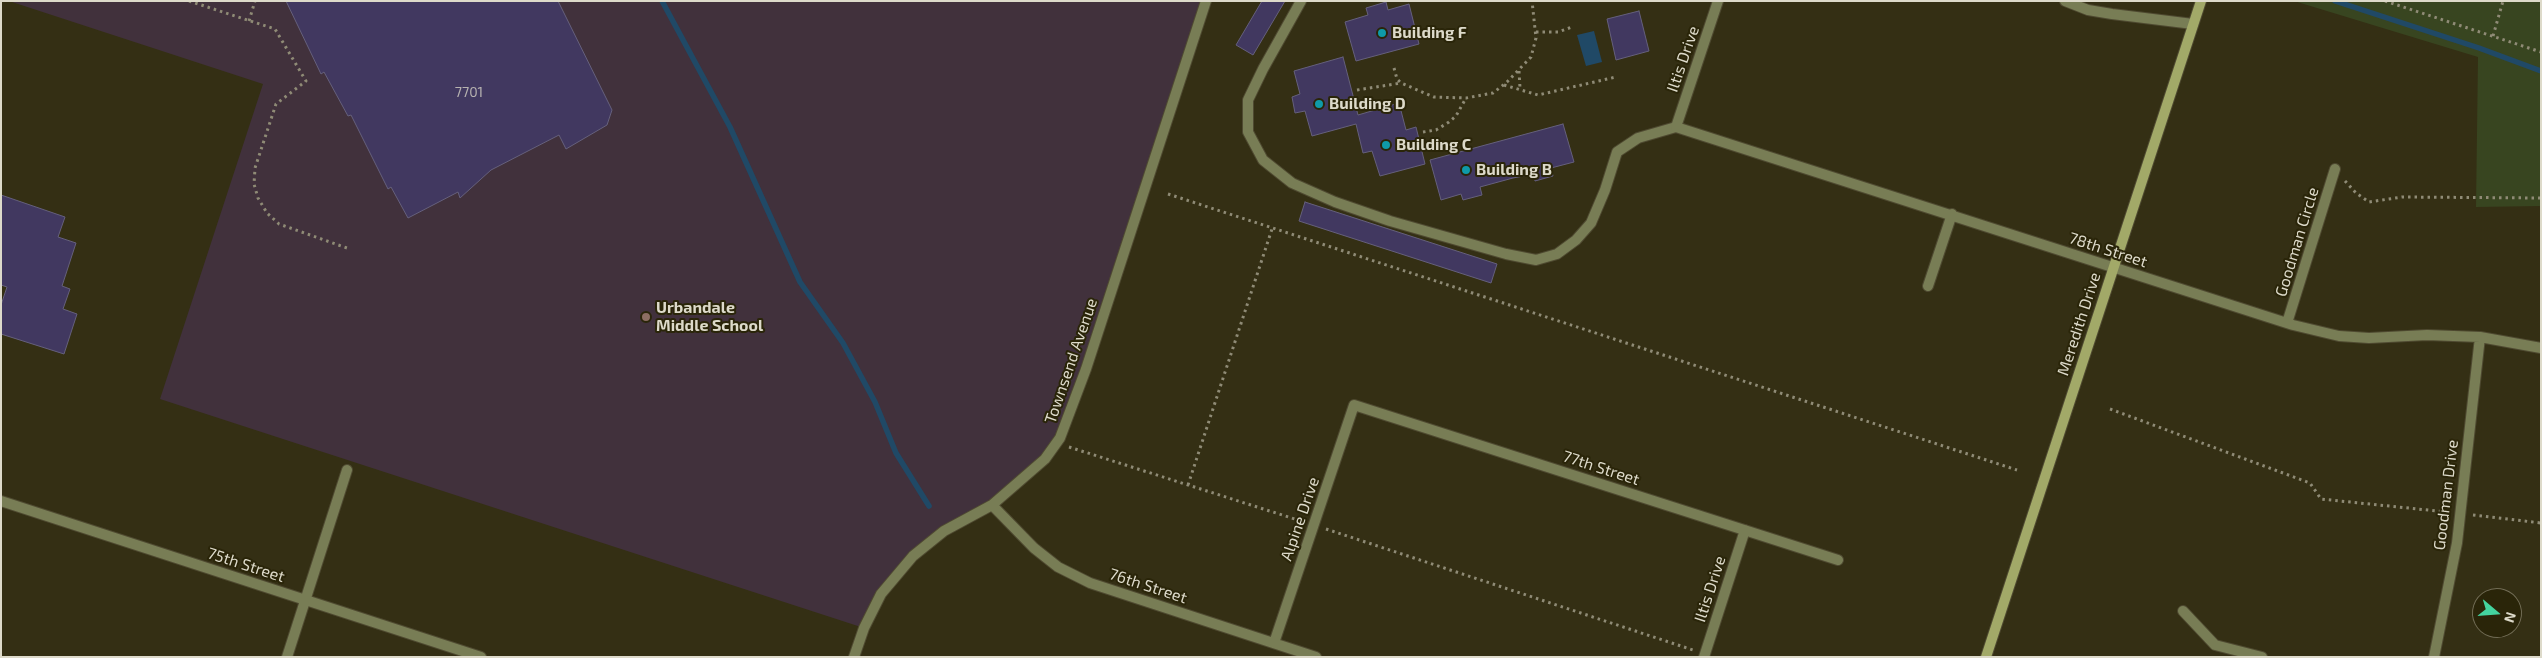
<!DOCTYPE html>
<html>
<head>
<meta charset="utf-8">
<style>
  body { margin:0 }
  #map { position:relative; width:2542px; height:658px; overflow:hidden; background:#342f14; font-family:"Exo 2",sans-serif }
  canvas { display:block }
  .frame { position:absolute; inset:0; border:2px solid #dddaca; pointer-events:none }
  .north { position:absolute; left:2472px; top:588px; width:50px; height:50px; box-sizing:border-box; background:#2a2509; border:1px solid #726d56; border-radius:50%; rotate:108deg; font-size:14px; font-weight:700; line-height:20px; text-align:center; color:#dddaca }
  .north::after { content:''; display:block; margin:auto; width:18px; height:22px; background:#44d49f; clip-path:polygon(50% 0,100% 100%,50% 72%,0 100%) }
</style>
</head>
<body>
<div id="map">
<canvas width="2542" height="658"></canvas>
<div class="frame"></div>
<div class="north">N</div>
</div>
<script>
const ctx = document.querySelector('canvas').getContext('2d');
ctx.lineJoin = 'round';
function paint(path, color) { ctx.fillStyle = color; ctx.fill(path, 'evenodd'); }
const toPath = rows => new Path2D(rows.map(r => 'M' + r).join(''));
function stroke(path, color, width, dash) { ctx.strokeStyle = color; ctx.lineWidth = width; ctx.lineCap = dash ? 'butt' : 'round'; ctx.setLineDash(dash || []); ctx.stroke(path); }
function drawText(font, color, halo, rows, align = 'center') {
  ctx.font = font + ' "Exo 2",sans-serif'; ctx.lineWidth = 4; ctx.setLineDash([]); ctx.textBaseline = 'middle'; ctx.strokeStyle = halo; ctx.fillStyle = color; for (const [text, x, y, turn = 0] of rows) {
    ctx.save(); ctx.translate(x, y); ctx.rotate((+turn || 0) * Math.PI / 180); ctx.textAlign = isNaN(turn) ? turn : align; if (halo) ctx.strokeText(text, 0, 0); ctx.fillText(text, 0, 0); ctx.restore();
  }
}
paint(toPath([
  [9,1,1206,1,1060,438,992,505,944,531,896,575,864,628,160,399,263,84]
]), '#41313c');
paint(toPath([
  [2294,1,2541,1,2541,206,2476,207,2478,57]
]), '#384520');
paint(toPath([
  [1594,31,1602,62,1586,66,1577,35]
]), '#204966');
stroke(toPath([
  [662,1,730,127,800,282,843,343,875,402,896,453,929,506],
  [2335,1,2479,48,2541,71]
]), '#204966', 5.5);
const building = toPath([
  [286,1,558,1,612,110,607,125,566,149,559,135,491,170,460,198,458,192,408,218,391,187,388,189,351,115,348,116,324,72,321,74,286,1],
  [1262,1,1285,1,1253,55,1236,45,1262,1],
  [1386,2,1388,10,1409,4,1419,44,1356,61,1345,22,1368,15,1366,8,1386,2],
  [1639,11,1649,51,1616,60,1607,19,1639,11],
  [1343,57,1358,115,1399,103,1406,130,1416,127,1425,164,1380,176,1372,151,1363,153,1356,124,1312,136,1305,111,1295,113,1292,97,1300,94,1294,71,1343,57],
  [1563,124,1574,162,1551,168,1553,176,1535,181,1534,174,1513,178,1480,187,1482,195,1463,200,1461,194,1441,200,1430,160,1563,124],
  [1,195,65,217,58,237,76,243,62,286,70,289,63,309,77,314,64,354,1,334,1,305,7,287,1,285,1,195],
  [1305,202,1497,264,1491,283,1299,221,1305,202]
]);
paint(building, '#413860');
stroke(building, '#65607c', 1);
const service = toPath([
  [1301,1,1263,69,1248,100,1248,132,1263,160,1292,183,1335,202,1390,221,1506,254,1536,260,1557,254,1576,240,1591,223,1605,190,1617,152,1638,138,1676,127]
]);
const minor = toPath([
  [1718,1,1676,127,2293,325,2339,336,2369,338,2427,335,2480,337,2541,348],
  [2065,1,2088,10,2112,14,2193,24],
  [1928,286,1952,214],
  [2287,323,2335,169],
  [1,501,481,657],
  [992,505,1034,548,1058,567,1090,583,1316,657],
  [2183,611,2215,645,2262,657],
  [1274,643,1354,405,1838,560],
  [287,657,347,470],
  [854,657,864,628,881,594,913,556,944,531,992,505,1045,459,1060,438,1086,369,1206,1],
  [1704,657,1745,530],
  [2434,657,2457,543,2480,337]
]);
const secondary = toPath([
  [1986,657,2201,1]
]);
stroke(service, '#4f4a31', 12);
stroke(minor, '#4f4a31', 12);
stroke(secondary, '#4f4a31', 12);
stroke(toPath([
  [189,1,275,29,306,81,276,104,255,168,254,184,258,198,267,213,279,224,347,248],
  [2385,1,2541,52],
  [249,21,255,1],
  [1536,32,1558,32,1572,27],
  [2493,36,2503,1],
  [1394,68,1397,79,1401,83,1434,97,1466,98,1493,93,1507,82,1531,57,1536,38,1532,1],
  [1519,71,1520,88],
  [1504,85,1538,95,1616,77],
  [1357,90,1401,83],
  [1423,132,1436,130,1449,122,1456,116,1466,98],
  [2345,181,2356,193,2369,202,2402,197,2541,198],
  [1168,194,2017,470],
  [2110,409,2310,483,2321,499,2447,512],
  [1069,447,1301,521],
  [1188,485,1272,229],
  [2473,515,2541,523],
  [1326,529,1693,650]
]), '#8f8b76', 3, [2.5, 4]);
stroke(service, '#787d55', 10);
stroke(minor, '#787d55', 10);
stroke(secondary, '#a2a968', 10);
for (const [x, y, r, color] of [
  [1382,33,5,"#0f9aa8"],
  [1319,104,5,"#0f9aa8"],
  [1386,145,5,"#0f9aa8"],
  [1466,170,5,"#0f9aa8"],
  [646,317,5,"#8d6e63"]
]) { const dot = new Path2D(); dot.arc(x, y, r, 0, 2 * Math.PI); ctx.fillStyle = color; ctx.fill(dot); stroke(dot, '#2a2509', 2); }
drawText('14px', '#b6b2b0', null, [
  ["7701",469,92]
]);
drawText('bold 16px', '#dddaca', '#2a2509', [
  ["Building F",1392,33],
  ["Building D",1329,104],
  ["Building C",1396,145],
  ["Building B",1476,170],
  ["Urbandale",656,308],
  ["Middle School",656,326]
], 'left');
drawText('16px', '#dddaca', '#2a2509', [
  ["Iltis Drive",1683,59,-71],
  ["Goodman Circle",2297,242,-73],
  ["78th Street",2108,250,18],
  ["Meredith Drive",2079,324,-72],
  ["Townsend Avenue",1071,361,-71],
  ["77th Street",1601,468,18],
  ["Goodman Drive",2446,495,-83],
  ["Alpine Drive",1300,519,-71],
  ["75th Street",246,565,18],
  ["76th Street",1148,586,18],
  ["Iltis Drive",1710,589,-72]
]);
</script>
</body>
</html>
